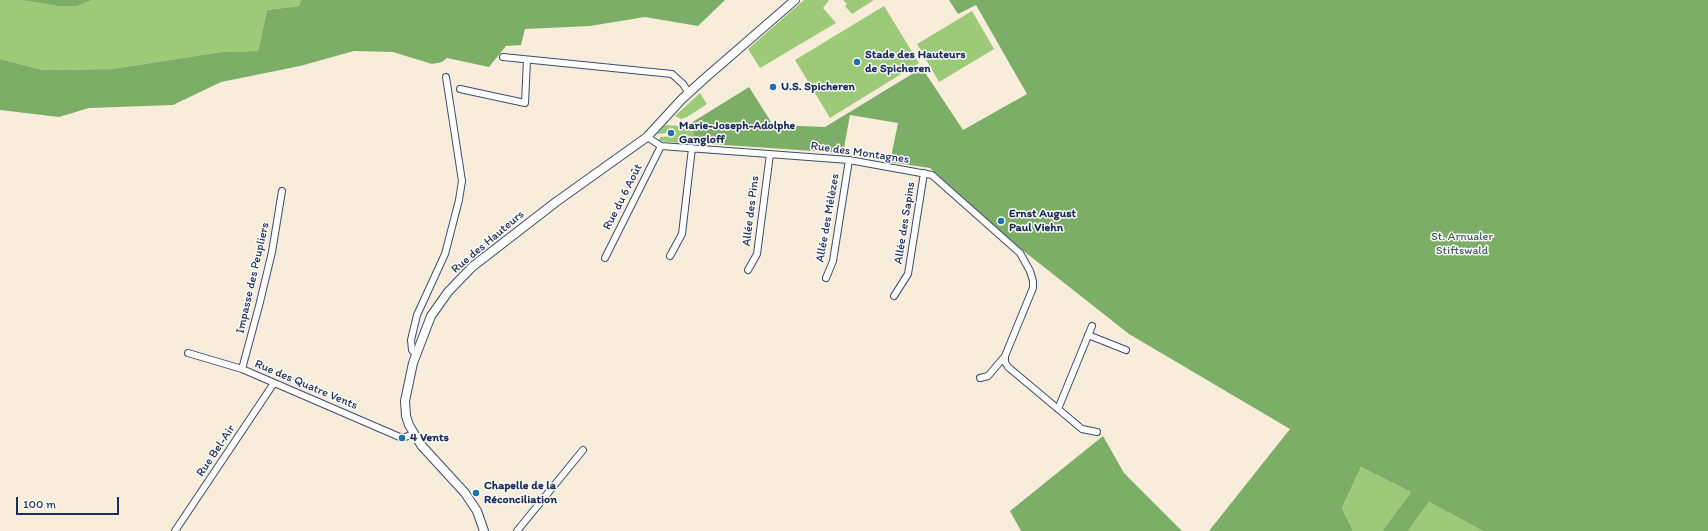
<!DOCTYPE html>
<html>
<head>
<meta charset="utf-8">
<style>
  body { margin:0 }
  #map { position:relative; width:1708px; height:531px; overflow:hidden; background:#f7edda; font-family:Itim,sans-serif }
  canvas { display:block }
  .scale { position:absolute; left:16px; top:497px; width:103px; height:18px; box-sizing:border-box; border:2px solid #1b2f5e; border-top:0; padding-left:5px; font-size:12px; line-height:14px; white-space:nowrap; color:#1b2f5e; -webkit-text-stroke:3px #fdfcf7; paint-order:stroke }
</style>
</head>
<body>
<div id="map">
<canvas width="1708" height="531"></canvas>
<div class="scale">100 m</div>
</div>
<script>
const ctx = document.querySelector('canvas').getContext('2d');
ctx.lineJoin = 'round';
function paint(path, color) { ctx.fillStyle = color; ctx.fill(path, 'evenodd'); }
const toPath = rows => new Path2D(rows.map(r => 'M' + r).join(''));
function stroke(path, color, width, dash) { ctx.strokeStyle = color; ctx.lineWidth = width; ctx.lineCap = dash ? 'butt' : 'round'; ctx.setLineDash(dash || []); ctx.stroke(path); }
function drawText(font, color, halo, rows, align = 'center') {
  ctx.font = font + ' Itim,sans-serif'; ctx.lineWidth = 3; ctx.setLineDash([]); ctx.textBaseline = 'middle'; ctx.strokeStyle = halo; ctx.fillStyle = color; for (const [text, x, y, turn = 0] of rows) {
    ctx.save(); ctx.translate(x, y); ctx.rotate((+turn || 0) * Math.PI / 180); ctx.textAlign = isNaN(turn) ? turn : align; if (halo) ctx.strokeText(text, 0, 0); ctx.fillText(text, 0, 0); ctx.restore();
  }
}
paint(toPath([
  [0,0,20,0,58,6,77,6,92,0,301,0,299,6,267,10,258,51,221,52,112,69,43,70,0,59],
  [804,0,829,0,823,8,836,23,760,68,748,49],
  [843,0,874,0,852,14,845,6,847,4],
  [884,6,919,63,830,118,795,60],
  [972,11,994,49,939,82,917,44],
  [700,93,707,104,687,117,681,119,675,116],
  [691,123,695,139,681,143,658,141,660,137,675,136,673,129,667,131,668,133,657,134,665,125,680,126],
  [1361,467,1411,492,1382,531,1353,531,1342,508],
  [1429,502,1483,531,1408,531]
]), '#9cca78');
paint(toPath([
  [20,0,92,0,77,6,58,6],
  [301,0,725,0,698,26,645,17,590,26,525,29,521,45,506,46,489,67,447,58,442,62,432,64,393,52,354,51,300,66,221,82,173,105,89,108,59,117,0,110,0,59,43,70,112,69,221,52,258,51,267,10,299,6],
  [949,0,1708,0,1708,531,1483,531,1429,502,1408,531,1382,531,1411,492,1361,467,1342,508,1353,531,1209,531,1290,429,1129,334,1016,245,930,168,890,162,898,123,850,115,843,153,696,143,691,123,749,87,773,125,825,127,922,68,963,130,1027,94,976,5,958,14],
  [1103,436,1124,473,1182,531,1021,531,1010,511]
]), '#7dae68');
const minor = toPath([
  [503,57,672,74,683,84,689,93],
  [460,89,525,103,527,60],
  [647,137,661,146,849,160,932,175,1020,253,1030,271,1033,281,1033,288,1005,356,1005,362,1008,367,1082,429,1097,432],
  [670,256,682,234,692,148],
  [605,258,661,146],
  [748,270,757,254,770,154],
  [826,278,833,261,849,160],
  [894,296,908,274,924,173],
  [1088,335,1126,350],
  [188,353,242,369,402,438,414,434],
  [416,355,412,350,411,340,417,315,445,254,459,200,462,181,446,77],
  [242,369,259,306,272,252,282,191],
  [980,378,988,376,1005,356],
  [1058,409,1092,326],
  [175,531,274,383],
  [517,531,583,450]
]);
const tertiary = toPath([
  [484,531,477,511,465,493,421,445,409,425,406,416,405,401,413,363,431,316,448,292,472,267,556,202,647,137,682,99,704,79,795,0]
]);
stroke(minor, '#3c4c71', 8);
stroke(tertiary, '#3c4c71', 10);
stroke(minor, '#fff', 6);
stroke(tertiary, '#fff', 8);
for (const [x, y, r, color] of [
  [857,62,4,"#1f6fb2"],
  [773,87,4,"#1f6fb2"],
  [671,133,4,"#1f6fb2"],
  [1001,221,4,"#1f6fb2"],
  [402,438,4,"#1f6fb2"],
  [476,493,4,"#1f6fb2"]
]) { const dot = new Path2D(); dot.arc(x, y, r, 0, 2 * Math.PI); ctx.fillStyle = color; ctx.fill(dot); stroke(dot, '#fdfcf7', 1.5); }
drawText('bold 12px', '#1b2f5e', '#fdfcf7', [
  ["Stade des Hauteurs",865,55],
  ["de Spicheren",865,69],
  ["U.S. Spicheren",781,87],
  ["Marie-Joseph-Adolphe",679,126],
  ["Gangloff",679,140],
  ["Ernst August",1009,214],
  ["Paul Viehn",1009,228],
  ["4 Vents",410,438],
  ["Chapelle de la",484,486],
  ["Réconciliation",484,500]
], 'left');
drawText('12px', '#1b2f5e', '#fdfcf7', [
  ["Rue des Montagnes",860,153,8],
  ["Rue du 6 Août",623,197,-63],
  ["Allée des Pins",751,211,-83],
  ["Allée des Mélèzes",828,218,-80],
  ["Allée des Sapins",905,223,-81],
  ["Rue des Hauteurs",488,242,-40],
  ["Impasse des Peupliers",253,278,-77],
  ["Rue des Quatre Vents",306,385,23],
  ["Rue Bel-Air",216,451,-56]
]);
drawText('12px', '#425e66', '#fdfcf7', [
  ["St. Arnualer",1462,237],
  ["Stiftswald",1462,251]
]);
</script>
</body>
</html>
